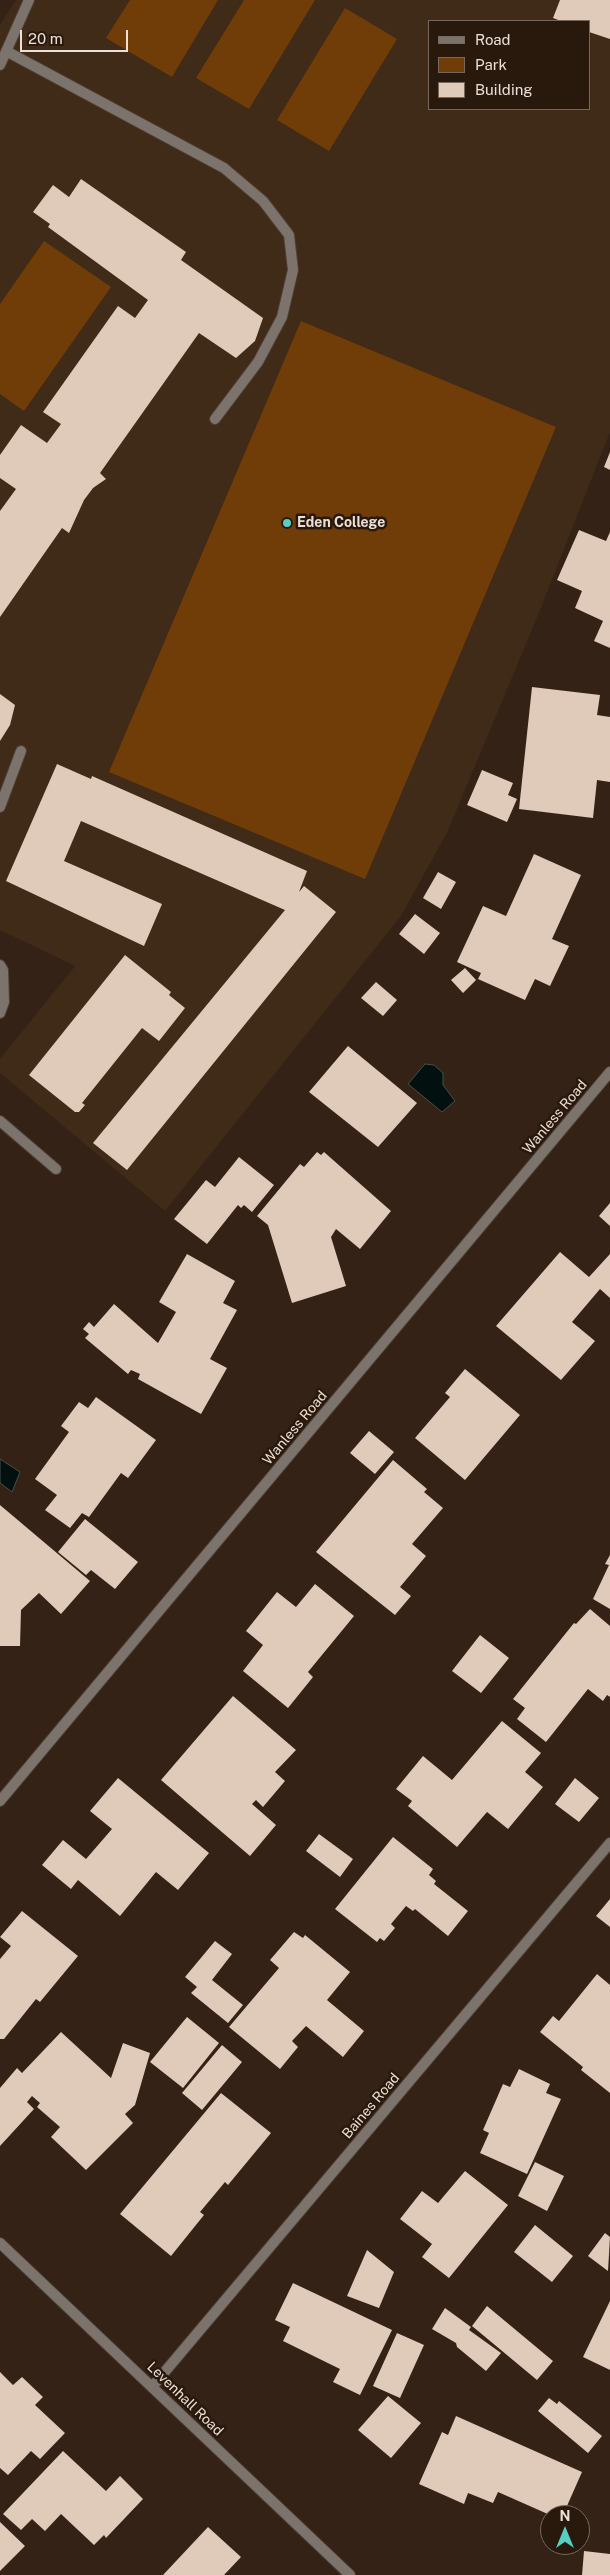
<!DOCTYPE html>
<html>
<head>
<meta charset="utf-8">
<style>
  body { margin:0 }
  #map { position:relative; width:610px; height:2575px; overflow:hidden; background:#332215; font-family:"Public Sans",sans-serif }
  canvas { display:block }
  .legend { position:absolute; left:428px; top:20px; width:162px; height:90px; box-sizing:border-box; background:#29190c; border:1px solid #77685d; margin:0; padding:6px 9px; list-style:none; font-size:15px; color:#ebdfd7 }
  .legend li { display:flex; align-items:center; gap:10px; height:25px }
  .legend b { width:25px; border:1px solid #77685d }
  .north { position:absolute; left:540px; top:2505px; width:50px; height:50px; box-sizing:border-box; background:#29190c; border:1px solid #77685d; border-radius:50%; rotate:0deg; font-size:14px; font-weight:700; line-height:20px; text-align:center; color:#ebdfd7 }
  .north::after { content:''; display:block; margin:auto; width:18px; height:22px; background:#56cec4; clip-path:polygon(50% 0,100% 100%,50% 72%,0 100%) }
  .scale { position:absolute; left:20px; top:30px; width:108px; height:22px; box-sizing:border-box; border:2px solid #ebdfd7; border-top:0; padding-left:6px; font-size:15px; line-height:18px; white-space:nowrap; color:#ebdfd7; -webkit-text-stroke:4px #29190c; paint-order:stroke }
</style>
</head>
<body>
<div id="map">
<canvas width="610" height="2575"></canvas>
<ul class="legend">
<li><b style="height:6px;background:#7c736c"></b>Road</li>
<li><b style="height:14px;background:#703d08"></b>Park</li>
<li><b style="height:14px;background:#e0cab9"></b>Building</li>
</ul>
<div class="north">N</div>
<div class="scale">20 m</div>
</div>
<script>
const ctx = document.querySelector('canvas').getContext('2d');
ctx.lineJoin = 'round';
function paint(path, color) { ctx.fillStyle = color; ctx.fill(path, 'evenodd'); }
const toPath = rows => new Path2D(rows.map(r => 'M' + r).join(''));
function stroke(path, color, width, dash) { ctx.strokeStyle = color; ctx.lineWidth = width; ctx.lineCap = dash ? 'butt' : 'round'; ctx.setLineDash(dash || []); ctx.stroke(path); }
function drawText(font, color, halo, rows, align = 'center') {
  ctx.font = font + ' "Public Sans",sans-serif'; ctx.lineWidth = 5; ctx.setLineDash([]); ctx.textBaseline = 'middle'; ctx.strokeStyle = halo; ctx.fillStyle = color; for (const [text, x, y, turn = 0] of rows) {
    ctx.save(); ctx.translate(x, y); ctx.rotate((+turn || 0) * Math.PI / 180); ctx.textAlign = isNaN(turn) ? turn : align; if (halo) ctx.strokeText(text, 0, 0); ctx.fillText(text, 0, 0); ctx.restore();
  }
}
paint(toPath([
  [16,0,610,0,610,432,539,613,447,833,401,916,165,1211,0,1073,0,1059,75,966,0,930,0,25],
  [429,21,589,21,589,109,429,109]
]), '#402a18');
paint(toPath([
  [130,0,218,0,172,77,106,38],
  [244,0,315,0,249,109,196,78],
  [345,8,397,39,329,151,277,120],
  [44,241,111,287,24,411,0,394,0,304],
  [301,321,556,427,365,879,109,772]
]), '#703d08');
const water = toPath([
  [425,1064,434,1065,443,1073,443,1085,455,1101,442,1112,408,1084,425,1064],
  [0,1459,20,1472,12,1492,0,1483,0,1459]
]);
paint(water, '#02110f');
stroke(water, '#484f4b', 1);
paint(toPath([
  [560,0,610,0,610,39,589,32,589,21,561,21,553,18],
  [81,179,186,252,181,260,263,318,255,341,236,358,199,333,100,473,106,479,93,488,84,500,69,533,62,528,0,617,0,511,16,489,0,478,0,455,21,425,47,443,61,424,43,412,118,306,135,318,148,300,48,227,50,224,33,212,53,185,69,197],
  [610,452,610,470,604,467],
  [579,530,606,541,610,532,610,648,594,641,603,621,575,608,582,591,557,580],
  [532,687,600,695,597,715,610,717,610,782,597,780,593,818,519,809],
  [0,694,15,705,10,725,0,741],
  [57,764,91,779,92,776,307,871,299,892,304,886,336,912,127,1170,93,1143,285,910,81,821,64,861,162,904,144,946,6,881],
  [482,770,513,783,508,795,517,799,507,822,467,805],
  [534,854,581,875,552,939,569,946,550,986,535,979,525,1000,478,979,481,973,457,962,483,906,506,916],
  [438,872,456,882,441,909,423,898],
  [415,914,440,933,424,954,399,934],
  [125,955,171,992,169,995,185,1008,159,1041,142,1028,82,1103,85,1105,79,1112,75,1112,29,1075],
  [465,968,476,980,463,993,451,980],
  [376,982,397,1000,383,1016,361,998],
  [348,1046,417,1103,378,1147,309,1092],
  [317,1152,321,1155,324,1152,391,1211,360,1249,336,1229,331,1237,346,1286,292,1303,268,1225,257,1216,300,1164,304,1167],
  [239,1157,274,1185,252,1212,244,1205,241,1208,238,1205,207,1244,174,1219,206,1180,215,1187],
  [610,1203,610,1226,599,1216],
  [560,1252,589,1277,610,1254,610,1298,600,1289,572,1322,595,1341,561,1380,496,1326],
  [187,1254,235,1281,223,1303,237,1310,210,1359,227,1368,201,1414,138,1379,140,1374,131,1370,128,1374,85,1338,89,1334,83,1329,89,1322,94,1327,114,1304,158,1343,176,1312,159,1302],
  [465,1369,520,1415,465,1480,415,1438,450,1397,445,1393],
  [96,1397,156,1440,128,1478,121,1473,89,1517,82,1513,70,1528,45,1510,57,1495,35,1479,69,1432,61,1426,79,1402,88,1408],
  [369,1431,394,1452,375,1474,350,1453],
  [393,1460,427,1489,424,1492,443,1508,412,1544,426,1556,400,1587,411,1596,395,1615,316,1552],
  [0,1505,90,1581,61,1614,39,1593,21,1610,20,1646,0,1646],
  [85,1519,138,1562,115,1589,91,1570,86,1575,58,1552],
  [610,1555,610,1609,593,1599,609,1565,605,1564],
  [315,1584,354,1616,308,1672,313,1677,288,1708,243,1671,263,1645,246,1631,277,1592,296,1607],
  [590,1609,610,1626,610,1697,607,1695,603,1701,588,1689,546,1742,517,1719,525,1708,513,1699,574,1623,576,1624],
  [480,1635,509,1658,481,1693,452,1671],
  [233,1696,296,1750,275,1772,285,1781,263,1807,256,1800,252,1804,276,1825,250,1856,161,1780],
  [502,1721,541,1753,525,1772,543,1787,508,1829,487,1812,457,1847,408,1806,412,1801,396,1789,423,1756,452,1780],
  [118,1778,209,1853,178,1890,156,1872,120,1916,78,1880,71,1889,42,1865,63,1840,86,1859,112,1829,90,1811],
  [575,1778,599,1798,579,1822,555,1804],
  [319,1834,353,1859,340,1877,306,1851],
  [393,1837,433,1869,429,1875,436,1881,434,1884,468,1911,448,1936,415,1909,413,1911,406,1906,391,1924,395,1928,384,1941,380,1938,377,1942,335,1909],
  [610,1899,610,1927,596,1916],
  [22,1911,78,1956,40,2002,36,1999,4,2039,0,2039,0,1959,11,1946,0,1937],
  [294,1932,303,1938,305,1935,350,1972,327,2000,364,2031,343,2057,306,2026,292,2041,298,2047,280,2069,229,2027,279,1968,270,1960],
  [215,1941,232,1954,212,1980,243,2005,228,2023,191,1993,197,1987,185,1977],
  [597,1974,610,1985,610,2093,581,2070,583,2067,540,2032,553,2016,559,2021],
  [187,2017,219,2043,183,2088,150,2062],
  [61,2032,111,2078,123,2043,150,2053,135,2105,125,2114,133,2123,86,2170,51,2137,60,2127,37,2107,40,2103,32,2096,27,2102,34,2109,0,2146,0,2088,17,2068,22,2073],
  [222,2045,242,2062,202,2110,182,2093],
  [519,2069,550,2084,546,2093,561,2099,527,2174,480,2153,489,2133,483,2130,503,2084,510,2087],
  [221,2093,271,2133,228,2185,225,2182,200,2212,204,2215,171,2256,120,2214],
  [535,2162,564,2176,547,2211,518,2196],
  [465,2171,508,2205,449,2278,422,2257,432,2244,400,2219,422,2191,438,2203],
  [535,2225,573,2256,552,2282,514,2252],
  [605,2233,610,2237,608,2271,588,2256],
  [367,2250,394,2272,379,2308,347,2296],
  [293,2283,392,2330,360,2395,333,2382,340,2369,283,2341,290,2327,275,2320],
  [610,2301,610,2370,583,2357],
  [487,2306,553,2361,537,2380,472,2326],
  [445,2308,471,2327,469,2330,501,2353,486,2371,457,2347,456,2343,432,2329],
  [397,2333,424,2345,400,2398,373,2386],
  [0,2372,13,2385,22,2377,43,2397,35,2405,65,2433,40,2459,31,2451,8,2475,0,2468],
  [388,2396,421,2423,391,2458,358,2430],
  [549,2398,557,2404,559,2401,602,2436,588,2453,538,2411],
  [456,2416,582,2472,563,2515,550,2515,498,2492,493,2503,468,2493,464,2504,419,2484,442,2432,448,2435],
  [63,2451,106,2491,120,2476,143,2499,106,2538,104,2535,94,2545,61,2514,45,2531,32,2519,21,2530,3,2514],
  [0,2522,25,2546,0,2571],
  [208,2527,241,2557,224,2575,163,2575],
  [550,2534,550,2545,574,2545,571,2553,546,2545],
  [584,2551,610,2554,610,2575,582,2575]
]), '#e0cab9');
const lane = toPath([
  [6,51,224,168,263,201,289,235,293,270,282,317,258,362,215,419],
  [0,65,29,0],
  [0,807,21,751],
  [0,965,3,970,4,1002,0,1013],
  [0,1121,56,1169]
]);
const street = toPath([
  [0,1801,610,1072],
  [0,2243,350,2575],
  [152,2387,610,1843]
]);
stroke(lane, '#504034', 12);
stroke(street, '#504034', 12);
stroke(lane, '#7c736c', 10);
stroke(street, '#7c736c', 10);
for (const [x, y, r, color] of [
  [287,523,5,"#56cec4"]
]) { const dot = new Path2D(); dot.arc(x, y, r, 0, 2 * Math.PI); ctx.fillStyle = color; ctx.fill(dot); stroke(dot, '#29190c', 2); }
drawText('bold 14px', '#ebdfd7', '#29190c', [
  ["Eden College",297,523]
], 'left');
drawText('14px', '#ebdfd7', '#29190c', [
  ["Wanless Road",555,1117,-50],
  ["Wanless Road",295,1428,-50],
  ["Baines Road",371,2106,-50],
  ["Levenhall Road",185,2399,44]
]);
</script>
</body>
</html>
